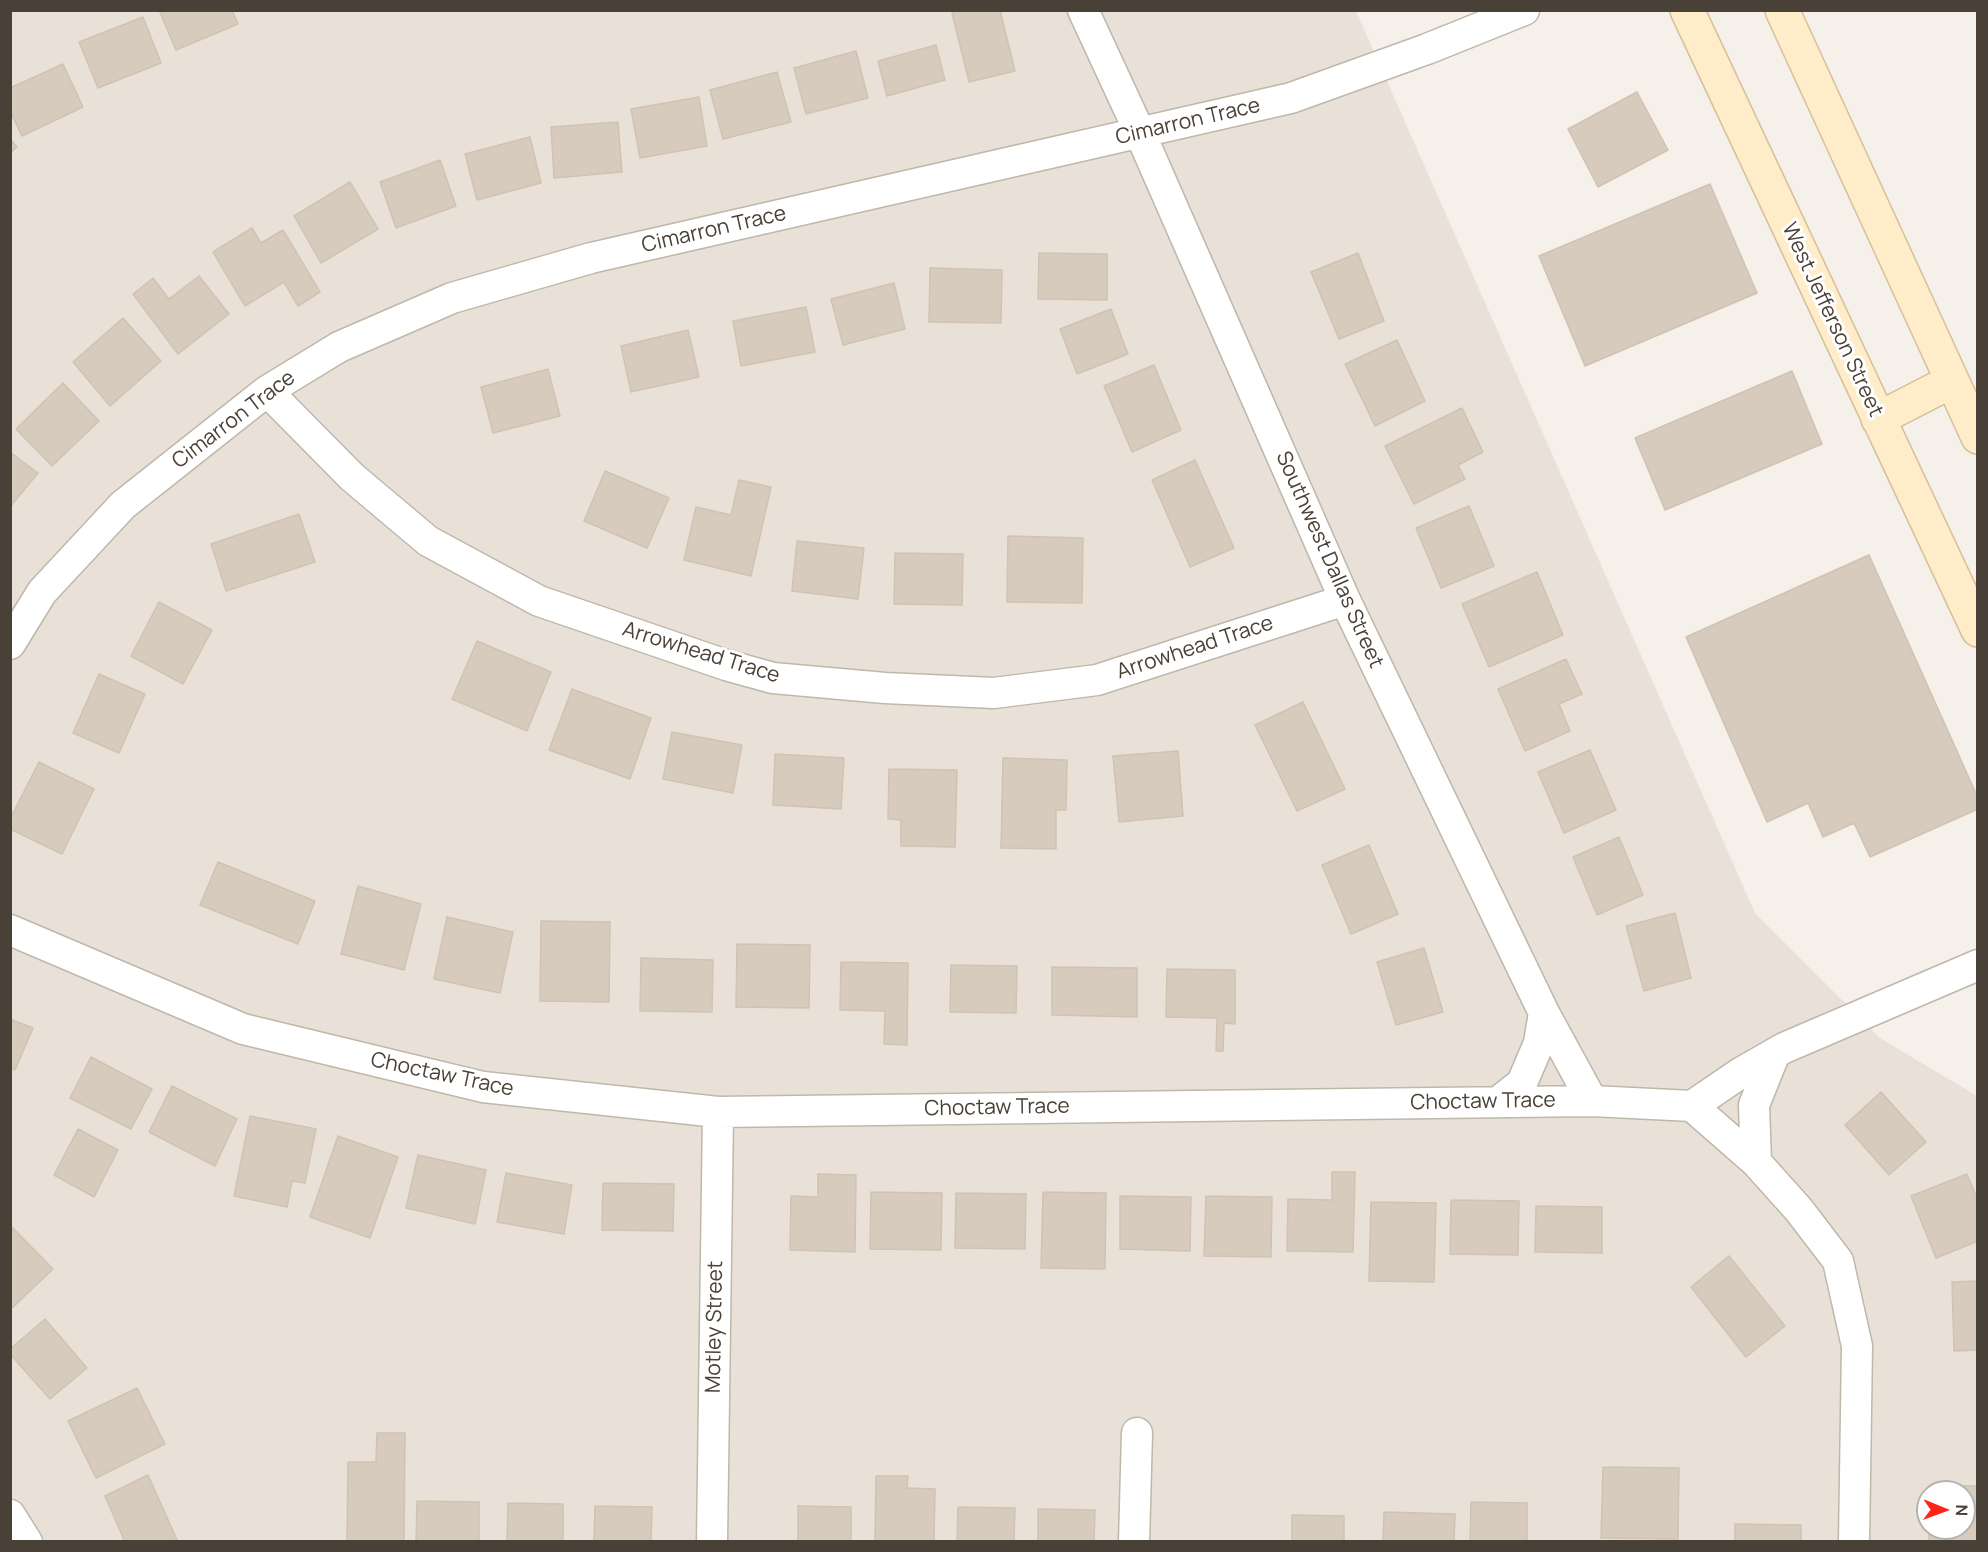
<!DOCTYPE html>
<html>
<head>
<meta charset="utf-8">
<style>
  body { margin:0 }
  #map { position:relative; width:1988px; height:1552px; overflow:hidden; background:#f5f0e9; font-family:Manrope,sans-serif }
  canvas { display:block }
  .frame { position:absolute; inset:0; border:12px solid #494037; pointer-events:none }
  .north { position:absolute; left:1916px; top:1480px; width:60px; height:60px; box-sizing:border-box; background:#fff; border:2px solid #b6b3af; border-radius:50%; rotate:91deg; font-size:16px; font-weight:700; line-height:24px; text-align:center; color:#494037 }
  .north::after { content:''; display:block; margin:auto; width:21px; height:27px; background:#fc2518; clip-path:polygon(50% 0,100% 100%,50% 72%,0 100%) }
</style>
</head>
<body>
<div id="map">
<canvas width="1988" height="1552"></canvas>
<div class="frame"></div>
<div class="north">N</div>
</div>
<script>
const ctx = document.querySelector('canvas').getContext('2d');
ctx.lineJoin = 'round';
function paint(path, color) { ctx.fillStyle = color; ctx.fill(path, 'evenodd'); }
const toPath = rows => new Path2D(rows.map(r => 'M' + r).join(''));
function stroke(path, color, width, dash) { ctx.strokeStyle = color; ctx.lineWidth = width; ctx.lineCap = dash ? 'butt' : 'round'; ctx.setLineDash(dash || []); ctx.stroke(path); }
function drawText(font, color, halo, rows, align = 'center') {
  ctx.font = font + ' Manrope,sans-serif'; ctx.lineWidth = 6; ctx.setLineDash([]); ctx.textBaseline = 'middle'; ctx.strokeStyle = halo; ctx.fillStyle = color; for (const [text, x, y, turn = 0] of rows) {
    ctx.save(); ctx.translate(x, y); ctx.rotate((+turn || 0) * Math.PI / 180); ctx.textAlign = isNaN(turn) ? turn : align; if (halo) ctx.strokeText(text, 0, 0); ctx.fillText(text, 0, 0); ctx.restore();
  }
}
paint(toPath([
  [11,11,1356,11,1755,913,1880,1038,1977,1096,1977,1541,11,1542],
  [1928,1492,1964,1492,1964,1528,1928,1528]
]), '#e9e1d7');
const building = toPath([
  [159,10,232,10,238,24,176,50,159,10],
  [960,10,1000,10,1015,71,969,82,952,13,960,10],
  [143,17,161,63,98,88,79,42,143,17],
  [936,45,945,80,887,96,878,61,936,45],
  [856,51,868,98,806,114,794,68,856,51],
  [63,64,83,107,22,136,10,111,10,88,63,64],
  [777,72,791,122,723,139,710,90,777,72],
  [1637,92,1668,150,1598,187,1568,129,1637,92],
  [699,97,707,146,640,158,631,109,699,97],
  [618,122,622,172,554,178,551,127,618,122],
  [530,137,541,183,477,200,465,154,530,137],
  [10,139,17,147,10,153,10,139],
  [440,160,456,206,396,228,380,182,440,160],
  [350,182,378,229,321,263,294,216,350,182],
  [1710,184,1757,293,1585,366,1539,256,1710,184],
  [252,228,261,243,283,230,320,292,298,306,284,282,245,306,213,252,252,228],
  [1039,253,1107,254,1107,300,1038,299,1039,253],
  [1358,253,1384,321,1339,339,1311,272,1358,253],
  [930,268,1002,270,1001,323,929,322,930,268],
  [199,276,229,314,178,354,133,294,153,278,169,299,199,276],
  [894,283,905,329,843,345,831,299,894,283],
  [806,307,815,352,741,366,733,321,806,307],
  [1111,309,1128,354,1077,374,1060,329,1111,309],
  [123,318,161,361,110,406,73,362,123,318],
  [688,330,699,377,631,392,621,346,688,330],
  [1397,340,1425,401,1375,426,1345,364,1397,340],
  [1154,365,1181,430,1132,452,1104,386,1154,365],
  [548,369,560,416,493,433,481,387,548,369],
  [1792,371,1822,444,1665,510,1635,438,1792,371],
  [63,383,99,421,52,466,16,429,63,383],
  [1462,408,1483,452,1458,465,1465,479,1414,504,1385,446,1462,408],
  [10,452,38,473,10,507,10,452],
  [1195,460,1234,548,1190,567,1152,480,1195,460],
  [605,471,669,498,647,548,584,521,605,471],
  [739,480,771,487,751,576,684,560,696,507,731,515,739,480],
  [1469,506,1494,566,1441,588,1416,528,1469,506],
  [299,514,315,562,226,591,211,544,299,514],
  [1008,536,1083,538,1082,603,1007,602,1008,536],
  [797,541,864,548,858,599,792,591,797,541],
  [895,553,963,554,962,605,894,604,895,553],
  [1869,555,1978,798,1978,809,1870,857,1854,823,1823,837,1808,803,1767,822,1686,637,1869,555],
  [1537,572,1563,635,1489,667,1462,604,1537,572],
  [159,602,212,630,183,684,131,656,159,602],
  [477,641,551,672,527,731,452,699,477,641],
  [1566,659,1582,694,1559,704,1570,731,1525,751,1498,689,1566,659],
  [99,674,145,694,119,753,73,733,99,674],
  [572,689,651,718,630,779,549,750,572,689],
  [1303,702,1345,789,1297,811,1255,725,1303,702],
  [672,732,742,745,733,793,663,779,672,732],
  [1590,750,1616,810,1564,833,1538,772,1590,750],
  [1178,751,1183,816,1119,822,1113,756,1178,751],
  [775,754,844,758,841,809,773,805,775,754],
  [1003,758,1067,760,1066,810,1056,810,1056,849,1001,848,1003,758],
  [39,762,94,789,62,854,10,829,10,819,39,762],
  [889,769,957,770,955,847,901,846,901,820,888,819,889,769],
  [1619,837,1643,895,1597,915,1573,857,1619,837],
  [1369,845,1398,914,1351,934,1322,865,1369,845],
  [218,862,315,901,298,944,200,905,218,862],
  [358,886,421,904,404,970,341,954,358,886],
  [1675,913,1691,978,1644,991,1626,926,1675,913],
  [447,917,513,932,500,993,434,979,447,917],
  [541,921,610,922,609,1002,540,1001,541,921],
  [737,944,810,945,809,1008,736,1007,737,944],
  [1424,948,1443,1012,1396,1025,1377,962,1424,948],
  [641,958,713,960,712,1012,640,1011,641,958],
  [841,962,908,963,907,1045,884,1044,885,1011,840,1010,841,962],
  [951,965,1017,966,1016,1013,950,1012,951,965],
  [1052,967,1137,968,1137,1017,1052,1015,1052,967],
  [1167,969,1235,970,1235,1024,1224,1023,1223,1051,1216,1051,1217,1018,1166,1017,1167,969],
  [10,1019,33,1028,15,1070,10,1068,10,1019],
  [91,1057,152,1089,131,1129,70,1098,91,1057],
  [172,1086,237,1119,215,1166,149,1132,172,1086],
  [1881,1092,1926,1142,1889,1175,1845,1125,1881,1092],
  [250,1116,316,1129,305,1183,292,1181,287,1207,234,1196,250,1116],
  [78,1129,118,1150,94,1197,54,1175,78,1129],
  [338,1136,398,1157,370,1238,310,1217,338,1136],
  [418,1155,486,1170,475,1224,406,1208,418,1155],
  [1332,1172,1355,1172,1353,1252,1287,1251,1288,1199,1332,1200,1332,1172],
  [506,1173,572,1185,564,1234,497,1222,506,1173],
  [818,1174,856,1175,855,1252,790,1250,791,1196,818,1197,818,1174],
  [1967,1174,1978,1201,1978,1241,1936,1258,1911,1196,1967,1174],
  [603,1183,674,1184,673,1231,602,1230,603,1183],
  [871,1192,942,1193,941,1250,870,1249,871,1192],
  [1043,1192,1106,1193,1105,1269,1041,1268,1043,1192],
  [956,1193,1026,1194,1025,1249,955,1248,956,1193],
  [1120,1196,1191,1197,1190,1251,1120,1249,1120,1196],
  [1206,1196,1272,1197,1271,1257,1204,1256,1206,1196],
  [1451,1200,1519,1201,1518,1255,1450,1254,1451,1200],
  [1371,1202,1436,1203,1434,1282,1369,1281,1371,1202],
  [1536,1206,1602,1207,1602,1253,1535,1252,1536,1206],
  [10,1225,53,1269,10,1310,10,1225],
  [1729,1256,1785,1326,1746,1357,1691,1287,1729,1256],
  [1978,1281,1978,1350,1954,1351,1952,1282,1978,1281],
  [45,1319,87,1368,50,1399,10,1354,10,1349,45,1319],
  [137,1388,165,1444,96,1478,68,1421,137,1388],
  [377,1433,405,1433,404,1542,347,1542,348,1462,376,1462,377,1433],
  [1603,1467,1679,1468,1678,1539,1601,1538,1603,1467],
  [148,1475,178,1542,125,1542,105,1496,148,1475],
  [876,1476,908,1476,907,1488,935,1489,934,1542,875,1542,876,1476],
  [1930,1485,1978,1486,1978,1542,1929,1542,1929,1528,1964,1528,1964,1492,1930,1492,1930,1485],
  [417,1501,479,1502,479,1542,416,1542,417,1501],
  [1471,1502,1527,1503,1527,1542,1470,1542,1471,1502],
  [508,1503,563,1504,563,1542,507,1542,508,1503],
  [595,1506,652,1507,651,1542,594,1542,595,1506],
  [798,1506,851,1507,851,1542,798,1542,798,1506],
  [958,1507,1015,1508,1014,1542,957,1542,958,1507],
  [1038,1509,1095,1510,1094,1542,1038,1542,1038,1509],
  [1384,1512,1455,1514,1454,1542,1383,1542,1384,1512],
  [1292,1515,1344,1516,1344,1542,1292,1542,1292,1515],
  [1735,1524,1801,1525,1801,1542,1735,1542,1735,1524]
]);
paint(building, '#d7cbbe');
stroke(building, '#d1c2b1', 1.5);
const minor = toPath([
  [1083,10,1140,133,1345,600,1544,1013,1592,1101],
  [267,391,352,477,428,541,539,601,726,665,773,678,885,688,994,693,1097,680,1345,600],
  [10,644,42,592,123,505,267,391,339,347,452,298,591,258,1291,98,1427,49,1524,10],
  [10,930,243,1029,483,1087,718,1112,1592,1101,1692,1106,1742,1072,1784,1048,1978,965],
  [1498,1102,1522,1083,1539,1043,1544,1013],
  [1692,1106,1756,1162,1799,1210,1838,1261,1857,1346,1854,1542],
  [1756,1162,1754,1105,1775,1053],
  [10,1515,27,1542],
  [712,1542,718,1112],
  [1134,1542,1137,1433]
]);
const secondary = toPath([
  [1687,10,1978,630],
  [1782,10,1978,437],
  [1878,419,1952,381]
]);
stroke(minor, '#c0b7ab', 33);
stroke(secondary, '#d5bf99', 36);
stroke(minor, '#fff', 30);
stroke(secondary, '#ffedc9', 33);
drawText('21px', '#494037', '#fff', [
  ["Cimarron Trace",1188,122,-13],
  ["Cimarron Trace",714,230,-13],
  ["West Jefferson Street",1832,320,65],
  ["Cimarron Trace",234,420,-37],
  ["Southwest Dallas Street",1329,560,66],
  ["Arrowhead Trace",1195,648,-18],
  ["Arrowhead Trace",701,653,17],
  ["Choctaw Trace",442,1075,12],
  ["Choctaw Trace",1483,1102,-1],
  ["Choctaw Trace",997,1108,-1],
  ["Motley Street",715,1327,-89]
]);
</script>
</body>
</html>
